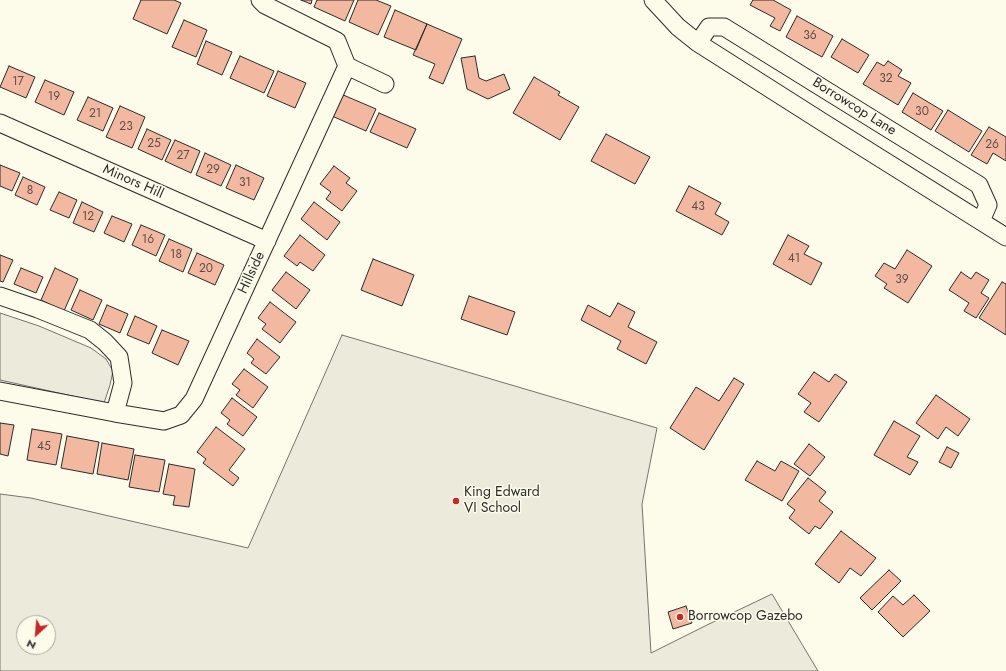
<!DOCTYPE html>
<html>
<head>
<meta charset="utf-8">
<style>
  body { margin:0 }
  #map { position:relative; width:1006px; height:671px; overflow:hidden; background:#fdfbea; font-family:Jost,sans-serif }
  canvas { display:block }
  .north { position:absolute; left:16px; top:615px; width:40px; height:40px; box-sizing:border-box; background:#fdfbea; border:1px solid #a9a89e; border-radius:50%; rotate:206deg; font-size:11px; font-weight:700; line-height:16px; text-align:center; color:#2b2b2b }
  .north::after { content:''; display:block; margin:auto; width:14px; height:18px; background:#c62828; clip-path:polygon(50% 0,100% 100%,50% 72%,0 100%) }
</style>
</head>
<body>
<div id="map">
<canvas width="1006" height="671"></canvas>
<div class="north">N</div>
</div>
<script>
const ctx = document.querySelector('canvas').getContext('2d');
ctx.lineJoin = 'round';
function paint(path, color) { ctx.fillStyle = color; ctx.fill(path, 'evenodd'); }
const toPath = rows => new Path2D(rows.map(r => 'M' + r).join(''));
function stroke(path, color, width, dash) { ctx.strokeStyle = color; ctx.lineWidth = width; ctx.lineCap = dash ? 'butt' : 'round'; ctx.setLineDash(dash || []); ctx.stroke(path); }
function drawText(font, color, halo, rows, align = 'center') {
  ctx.font = font + ' Jost,sans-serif'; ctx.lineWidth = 3; ctx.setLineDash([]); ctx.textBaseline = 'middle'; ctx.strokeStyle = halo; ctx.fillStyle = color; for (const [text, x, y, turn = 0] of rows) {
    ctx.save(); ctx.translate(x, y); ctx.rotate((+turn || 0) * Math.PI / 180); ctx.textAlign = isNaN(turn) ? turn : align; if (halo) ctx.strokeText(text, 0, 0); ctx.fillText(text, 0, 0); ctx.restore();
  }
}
const green = toPath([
  [0,313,39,326,91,348,106,359,113,371,110,385,104,403,0,380,0,313],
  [342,335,657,428,642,504,651,653,707,625,772,594,818,671,0,671,0,494,31,498,248,548,342,335],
  [24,623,48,623,48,647,24,647,24,623]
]);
paint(green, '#ecebdb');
stroke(green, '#74746e', 1);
const building = toPath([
  [141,0,174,0,181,3,167,34,133,19,141,0],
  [301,0,312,0,311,4,301,0],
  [317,0,354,0,345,21,314,7,317,0],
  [358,0,376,0,391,6,378,35,349,22,358,0],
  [753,0,773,0,791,10,780,31,770,26,775,18,750,5,753,0],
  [395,10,427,24,416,50,384,37,395,10],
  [797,16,833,36,822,57,786,37,797,16],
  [184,20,207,30,196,57,172,47,184,20],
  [427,24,462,39,443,84,429,78,435,64,413,55,427,24],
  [842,39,869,55,858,73,831,57,842,39],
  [206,41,232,52,222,75,197,64,206,41],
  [240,56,274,71,264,93,230,78,240,56],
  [475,56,479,78,486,81,504,74,510,89,488,99,467,89,461,58,475,56],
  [888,61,902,70,898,76,911,83,898,105,863,84,877,62,884,66,888,61],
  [9,66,35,77,26,98,0,87,9,66],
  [278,71,306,83,295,108,267,96,278,71],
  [534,77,560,92,558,95,579,107,560,140,513,113,534,77],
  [45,80,74,92,64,115,35,102,45,80],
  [913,93,943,111,931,130,902,112,913,93],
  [341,94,376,109,366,131,332,116,341,94],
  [88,97,113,108,103,131,77,120,88,97],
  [120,106,145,117,132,148,106,137,120,106],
  [948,110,982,131,969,152,935,131,948,110],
  [379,113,416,129,407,148,370,132,379,113],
  [989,127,1006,137,1006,161,993,153,987,164,971,155,989,127],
  [147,129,171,140,162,160,138,149,147,129],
  [606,134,650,157,635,184,591,161,606,134],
  [175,140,200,151,191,173,165,161,175,140],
  [205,153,231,165,221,186,196,175,205,153],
  [0,165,20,173,12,191,0,186,0,165],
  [236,165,264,178,254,200,226,188,236,165],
  [334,166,350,178,346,183,357,191,342,211,326,199,331,192,320,184,334,166],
  [23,177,45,187,37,205,15,195,23,177],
  [689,186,721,203,715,214,729,222,722,235,676,211,689,186],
  [59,192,77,200,69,218,50,210,59,192],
  [82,202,103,212,94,232,73,223,82,202],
  [314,202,340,222,327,240,301,219,314,202],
  [112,216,132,224,124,242,104,233,112,216],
  [141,225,165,235,156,256,132,245,141,225],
  [300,235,325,255,313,271,300,262,297,266,284,256,300,235],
  [788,235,809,246,804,254,822,263,811,285,773,264,788,235],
  [169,239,192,249,183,272,159,261,169,239],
  [907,250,932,266,908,303,884,288,887,284,875,276,884,263,895,269,907,250],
  [197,253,224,265,215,285,188,273,197,253],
  [0,255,13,260,3,282,0,281,0,255],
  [373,259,414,275,402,306,361,290,373,259],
  [21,268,43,277,36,293,14,284,21,268],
  [55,268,78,279,64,311,41,300,55,268],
  [286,272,310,290,296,309,272,290,286,272],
  [961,272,971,279,976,272,989,280,981,293,989,298,976,318,964,311,969,303,949,290,961,272],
  [1002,282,1006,284,1006,335,979,318,1002,282],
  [80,290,102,300,93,320,71,310,80,290],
  [469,296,515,312,507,335,461,319,469,296],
  [270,302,296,322,280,343,262,329,266,324,258,318,270,302],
  [618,303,635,312,628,327,657,342,646,364,617,349,621,341,581,320,588,305,610,317,618,303],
  [107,305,128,314,120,333,99,324,107,305],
  [135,316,157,326,149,344,127,335,135,316],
  [162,330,189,341,178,365,152,353,162,330],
  [257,339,280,357,266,374,251,363,254,359,247,353,257,339],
  [244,369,268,387,253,408,236,395,240,390,232,384,244,369],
  [814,372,829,382,835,374,847,382,819,422,804,412,811,403,798,394,814,372],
  [734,378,744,384,704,450,670,428,696,387,719,401,734,378],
  [936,395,970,419,958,436,946,427,938,439,916,423,936,395],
  [232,398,257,417,243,436,227,424,230,420,221,413,232,398],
  [894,421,920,436,907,457,918,462,910,475,874,455,894,421],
  [0,423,14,425,8,456,0,454,0,423],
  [216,427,245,449,229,470,239,478,233,486,203,463,206,459,197,452,216,427],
  [32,429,62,434,56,465,27,460,32,429],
  [67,436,99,442,93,474,61,468,67,436],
  [102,443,134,449,128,480,97,474,102,443],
  [809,444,825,457,810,476,794,464,809,444],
  [947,447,959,453,951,468,939,462,947,447],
  [135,455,165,460,159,492,129,487,135,455],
  [757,461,775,471,781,461,799,471,782,501,745,480,757,461],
  [169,464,195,469,189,507,173,505,175,496,163,494,169,464],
  [808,478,826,492,819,501,833,512,820,529,815,526,809,534,789,518,795,510,787,504,808,478],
  [841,531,876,558,861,576,850,568,839,583,815,564,841,531],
  [889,570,901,581,872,610,860,598,889,570],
  [914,595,930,611,903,637,878,612,893,596,903,605,914,595],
  [686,606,692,623,673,629,668,612,686,606]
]);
paint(building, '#f2b8a0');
stroke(building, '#2b2b2b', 1);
const street = toPath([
  [260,0,265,5,337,41,347,66,385,84],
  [653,0,678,27,698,43,824,123,1006,237],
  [698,43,709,27,724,27,979,185,988,205,981,221],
  [0,123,267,241],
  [0,296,38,309,90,330,105,342,119,357,123,383,115,413],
  [0,391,115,413,164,421,181,415,194,399,347,66]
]);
stroke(street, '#2b2b2b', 19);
stroke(street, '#fdfbea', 17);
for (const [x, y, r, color] of [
  [456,501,4,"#c62828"],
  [680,617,4,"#c62828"]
]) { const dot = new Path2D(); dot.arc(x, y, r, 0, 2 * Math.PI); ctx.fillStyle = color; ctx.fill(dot); stroke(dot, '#fdfbea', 1.5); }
drawText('12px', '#5d4e48', null, [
  ["36",810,36],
  ["32",886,79],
  ["17",18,82],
  ["19",54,97],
  ["30",922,112],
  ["21",95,114],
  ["23",126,127],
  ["25",154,144],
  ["26",992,145],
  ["27",183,156],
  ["29",213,170],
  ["31",245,183],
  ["8",30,191],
  ["43",698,207],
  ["12",88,217],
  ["16",148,240],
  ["18",176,255],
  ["41",794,259],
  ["20",206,269],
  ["39",902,280],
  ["45",44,447]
]);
drawText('14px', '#2b2b2b', '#fdfbea', [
  ["Borrowcop Lane",854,107,32],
  ["Minors Hill",133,182,24],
  ["Hillside",252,273,-65]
]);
drawText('14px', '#2b2b2b', '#fdfbea', [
  ["King Edward",464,493],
  ["VI School",464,509],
  ["Borrowcop Gazebo",688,617]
], 'left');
</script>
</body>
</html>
